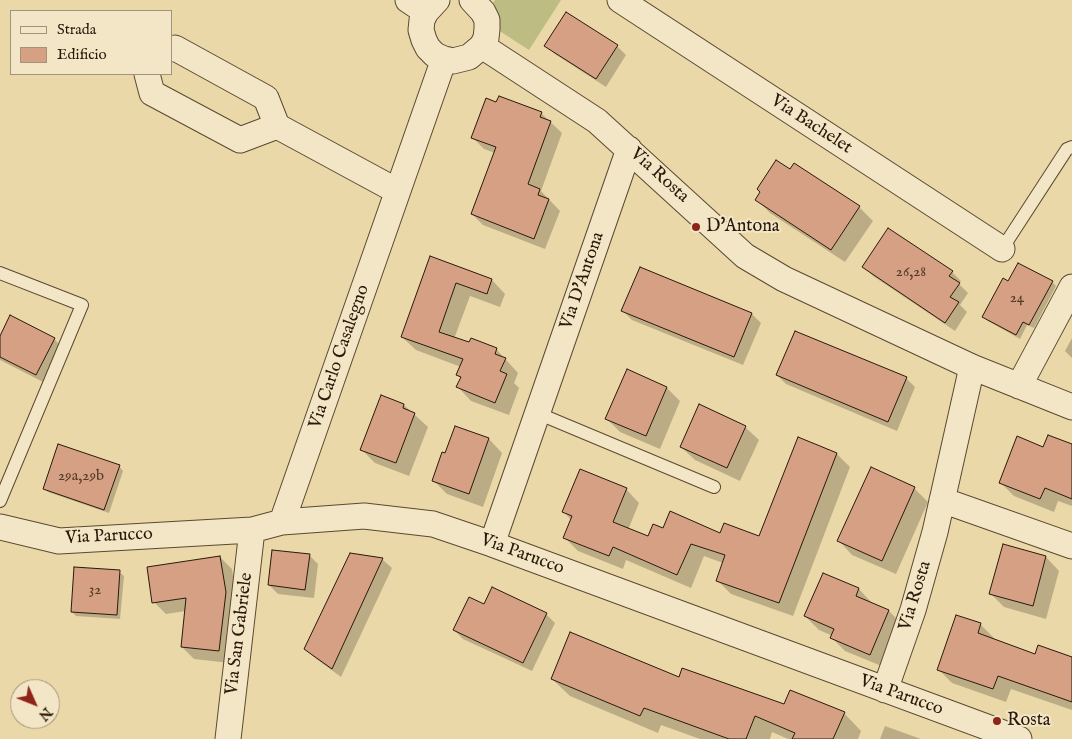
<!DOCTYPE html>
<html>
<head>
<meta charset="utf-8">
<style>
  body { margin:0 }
  #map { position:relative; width:1072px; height:739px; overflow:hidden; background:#ebd8a8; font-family:"IM FELL English",serif }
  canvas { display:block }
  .legend { position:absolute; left:10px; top:10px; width:162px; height:65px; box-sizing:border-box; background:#f2e6c6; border:1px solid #a2947b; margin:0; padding:6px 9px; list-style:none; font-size:15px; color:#2a190b }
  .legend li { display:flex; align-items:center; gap:10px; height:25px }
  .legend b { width:25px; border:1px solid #a2947b }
  .north { position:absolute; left:10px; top:679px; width:50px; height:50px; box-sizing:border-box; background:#f2e6c6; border:1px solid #a2947b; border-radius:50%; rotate:134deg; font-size:14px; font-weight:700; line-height:20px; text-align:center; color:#2a190b }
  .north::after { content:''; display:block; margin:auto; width:18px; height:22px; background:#8f2418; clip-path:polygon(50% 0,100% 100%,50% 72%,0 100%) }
</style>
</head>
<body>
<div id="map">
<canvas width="1072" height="739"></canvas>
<ul class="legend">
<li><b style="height:6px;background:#f2e6c6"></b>Strada</li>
<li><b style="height:14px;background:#d5a083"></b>Edificio</li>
</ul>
<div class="north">N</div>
</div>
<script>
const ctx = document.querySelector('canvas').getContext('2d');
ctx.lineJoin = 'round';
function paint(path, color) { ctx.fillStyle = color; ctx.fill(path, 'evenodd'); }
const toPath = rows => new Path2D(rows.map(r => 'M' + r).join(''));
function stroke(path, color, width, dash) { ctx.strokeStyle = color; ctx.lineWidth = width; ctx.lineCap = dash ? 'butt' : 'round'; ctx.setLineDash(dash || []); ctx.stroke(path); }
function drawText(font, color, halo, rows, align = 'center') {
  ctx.font = font + ' "IM FELL English",serif'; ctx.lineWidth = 4; ctx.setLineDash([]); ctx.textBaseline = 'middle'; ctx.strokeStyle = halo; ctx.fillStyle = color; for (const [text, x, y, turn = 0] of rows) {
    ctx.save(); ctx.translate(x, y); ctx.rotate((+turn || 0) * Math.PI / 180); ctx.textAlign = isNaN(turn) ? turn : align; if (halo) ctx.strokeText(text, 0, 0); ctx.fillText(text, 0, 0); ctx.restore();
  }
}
paint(toPath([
  [495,0,561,0,529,50,495,28,490,7]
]), '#bdbd83');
paint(toPath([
  [546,45,617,46,626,55,606,87,555,54],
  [497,103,541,113,562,133,541,191,560,211,545,249,483,225,472,214,495,153,484,149,473,138],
  [761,192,859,207,873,221,845,262,770,213,756,199],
  [431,258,492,280,505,294,500,307,470,296,454,339,470,344,472,340,497,350,518,373,514,383,519,388,509,415,471,401,458,387,461,378,458,375,461,367,416,350,402,337],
  [864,267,952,272,961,281,959,284,968,293,960,305,967,312,955,331,873,276],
  [1052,282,1056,286,1034,328,1027,325,1020,339,988,321,984,317,1009,283],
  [623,311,752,314,761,323,743,365,632,320],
  [0,338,54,339,63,348,45,383,0,360],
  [1072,338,1072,358,1065,351],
  [627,371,667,388,680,401,660,449,620,432,607,419],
  [777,375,906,378,915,387,897,431,786,384],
  [404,405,428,427,409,476,375,463,361,449],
  [745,427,759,440,740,481,695,460,681,447],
  [456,428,489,439,502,453,483,507,447,494,433,480,446,454],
  [799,439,837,454,850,467,793,616,731,594,717,580,723,563,704,556,691,588,626,560,623,569,578,551,564,537,571,520,564,512,626,489,639,503,628,530,648,538,663,529,760,537],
  [1072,446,1072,506,1058,501,1054,512,1014,496,1000,482,1044,448],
  [119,466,123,471,109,513,48,492,44,488],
  [914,488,928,502,896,574,852,555,839,541],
  [1004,546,1046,557,1059,571,1046,619,1004,607,991,594],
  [351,554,383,560,392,568,341,677,315,658,305,649],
  [309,555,318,564,314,598,278,594,269,585],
  [220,557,232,569,237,605,230,663,194,659,182,647,186,611,166,614,154,602],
  [119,572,124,576,120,619,76,616,72,612],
  [824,575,859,589,872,603,889,611,902,624,884,667,845,651,832,638,833,636,819,630,805,616],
  [484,606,546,614,555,623,532,671,463,639,454,630],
  [980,624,994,638,993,640,1036,655,1072,658,1072,710,1011,689,1006,702,952,683,939,670],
  [552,679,680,679,785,706,844,713,861,731,858,739,788,739,772,732,770,739,700,739,661,725,658,733,570,696],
  [885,726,921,739,880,739]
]), '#0003');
const building = toPath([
  [566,12,618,45,596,79,544,46,566,12],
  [499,96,542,112,540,117,551,121,528,184,540,189,538,195,549,199,534,239,471,214,496,147,471,138,486,98,496,102,499,96],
  [776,160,790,169,794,163,860,206,831,250,755,200,760,192,757,189,776,160],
  [888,228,953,271,949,276,960,283,950,297,959,302,945,323,862,267,888,228],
  [430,256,492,279,487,294,456,283,439,332,469,342,471,338,497,348,495,354,506,358,500,371,507,374,495,403,456,387,461,377,456,375,463,359,401,337,430,256],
  [1018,263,1053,281,1029,325,1023,322,1016,335,982,317,1003,278,1008,281,1018,263],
  [640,267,752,313,734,357,621,311,640,267],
  [10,315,55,338,36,375,0,357,0,336,10,315],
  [795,331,907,377,888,422,776,375,795,331],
  [627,369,667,387,646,436,605,419,627,369],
  [381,395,404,404,403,408,415,413,396,463,360,450,381,395],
  [699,404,746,426,727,468,680,447,699,404],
  [455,426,489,438,469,494,432,481,442,452,445,453,455,426],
  [1048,435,1072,444,1072,499,1045,488,1040,499,999,483,1017,436,1043,447,1048,435],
  [798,437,837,453,779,603,716,581,725,555,691,544,677,575,613,547,609,556,563,538,572,516,562,512,580,469,627,488,613,522,648,536,653,524,663,528,670,511,720,533,724,523,759,536,798,437],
  [58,444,120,465,104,510,43,489,58,444],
  [871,467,915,487,882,561,837,541,871,467],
  [1003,544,1046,556,1033,606,989,594,1003,544],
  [272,550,310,554,305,590,268,585,272,550],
  [350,553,383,558,332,669,304,649,350,553],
  [220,556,226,592,219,651,181,647,186,598,152,603,147,567,220,556],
  [74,567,120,570,117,615,71,612,74,567],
  [823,573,859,588,856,596,889,610,870,655,830,638,834,629,804,616,823,573],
  [492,587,547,613,523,663,453,630,469,597,484,604,492,587],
  [956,615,981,623,978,633,1035,654,1038,645,1072,657,1072,702,998,676,993,689,937,670,956,615],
  [570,632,679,677,682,668,784,704,790,690,845,712,833,739,792,739,795,733,755,716,746,739,729,739,644,708,640,716,551,679,570,632]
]);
paint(building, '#d5a083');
stroke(building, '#2a190b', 1);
const service = toPath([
  [1002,249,1067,149,1072,147],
  [0,273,82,305,0,501],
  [537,413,714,487]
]);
const minor = toPath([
  [408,0,426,12],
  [437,0,426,12,422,20,421,30,424,40,428,48,435,55,444,59,453,61,469,57,482,46,486,38,487,29,487,20,483,12,472,0],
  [620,0,1002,249],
  [482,46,597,121,745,256,784,279,972,367,1072,407],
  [171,49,175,48,266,98,277,126,397,191],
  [147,74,152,93,240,140,277,126],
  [1019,386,1072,287],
  [942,500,1072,546],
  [282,522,444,59],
  [0,527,59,541,252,530,282,522,364,516,433,524,492,544,1019,739],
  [492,544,629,149],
  [885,690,913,610,935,532,972,367],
  [228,739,252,530]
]);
stroke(service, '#5a4932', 14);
stroke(minor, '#5a4932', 27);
stroke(service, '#f2e6c6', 12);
stroke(minor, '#f2e6c6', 25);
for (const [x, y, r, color] of [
  [696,227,5,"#8f2418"],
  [997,721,5,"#8f2418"]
]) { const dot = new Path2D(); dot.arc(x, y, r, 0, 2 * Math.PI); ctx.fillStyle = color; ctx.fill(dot); stroke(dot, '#f2e6c6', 2); }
drawText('15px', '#553b29', null, [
  ["26,28",911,273],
  ["24",1017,299],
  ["29a,29b",81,477],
  ["32",95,591]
]);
drawText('18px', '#2a190b', '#f2e6c6', [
  ["Via Bachelet",811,125,33],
  ["Via Rosta",659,176,42],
  ["Via D'Antona",583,281,-71],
  ["Via Carlo Casalegno",340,357,-71],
  ["Via Parucco",109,537,-3],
  ["Via Parucco",522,555,20],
  ["Via Rosta",916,596,-73],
  ["Via San Gabriele",240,634,-83],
  ["Via Parucco",901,696,20]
]);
drawText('18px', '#2a190b', '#f2e6c6', [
  ["D'Antona",706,227],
  ["Rosta",1007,721]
], 'left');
</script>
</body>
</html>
